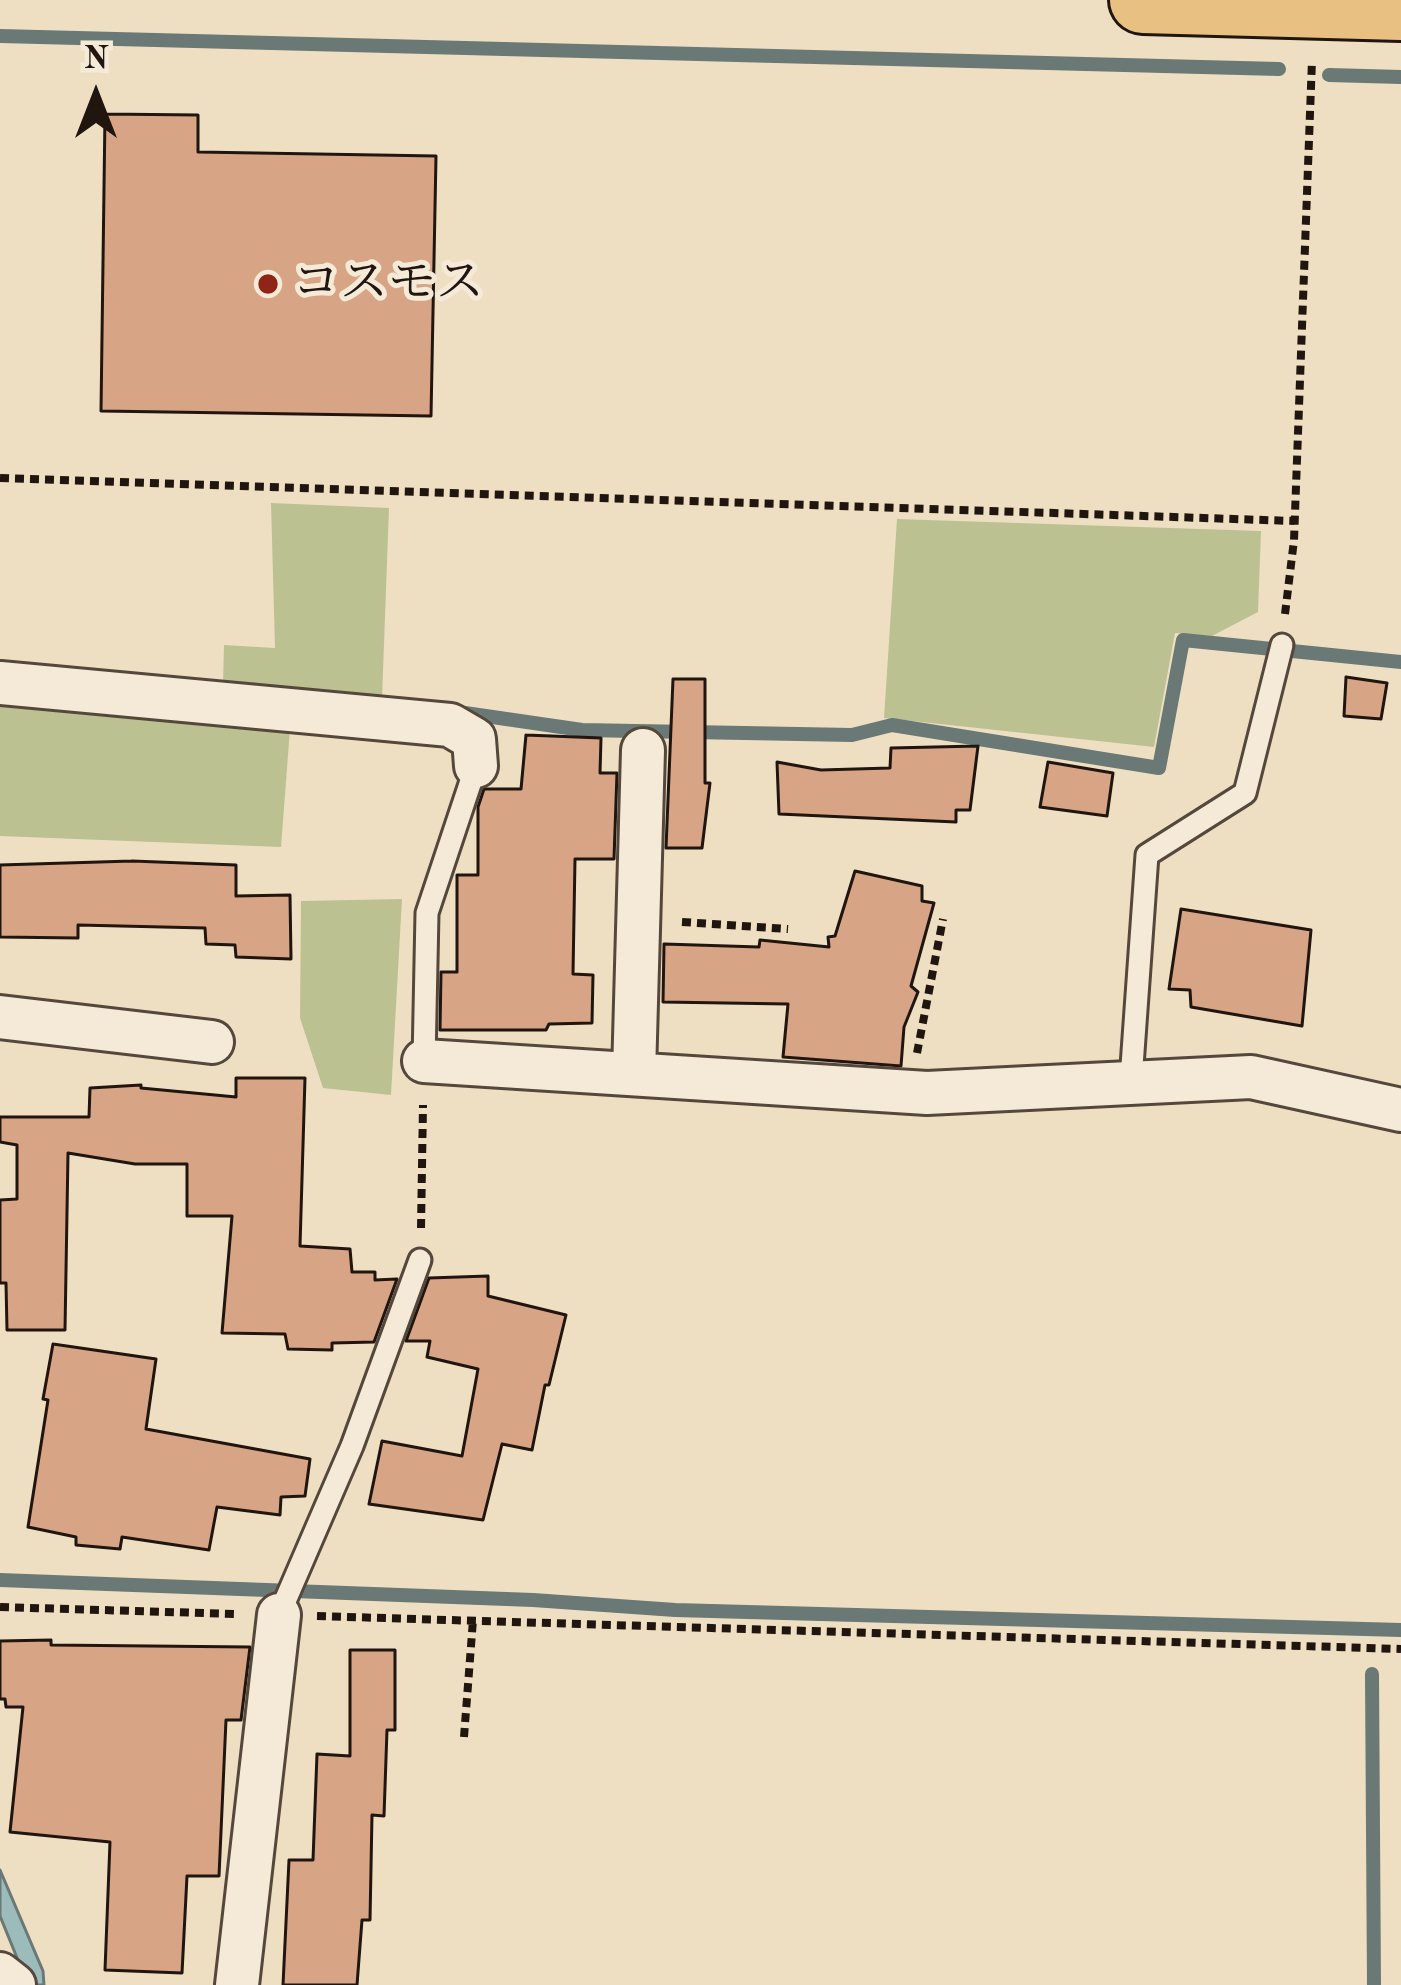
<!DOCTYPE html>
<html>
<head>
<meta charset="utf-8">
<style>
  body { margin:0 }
  #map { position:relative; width:1401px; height:1985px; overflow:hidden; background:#efdfc2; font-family:"Old Standard TT",serif }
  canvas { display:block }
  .north { position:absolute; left:36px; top:36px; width:120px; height:120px; -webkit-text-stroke:9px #f5ead7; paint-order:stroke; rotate:0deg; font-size:33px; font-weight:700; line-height:48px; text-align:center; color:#20150f }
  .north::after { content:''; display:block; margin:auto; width:42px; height:54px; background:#20150f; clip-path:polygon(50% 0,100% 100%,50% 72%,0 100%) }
</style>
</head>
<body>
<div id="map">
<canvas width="1401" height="1985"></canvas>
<div class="north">N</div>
</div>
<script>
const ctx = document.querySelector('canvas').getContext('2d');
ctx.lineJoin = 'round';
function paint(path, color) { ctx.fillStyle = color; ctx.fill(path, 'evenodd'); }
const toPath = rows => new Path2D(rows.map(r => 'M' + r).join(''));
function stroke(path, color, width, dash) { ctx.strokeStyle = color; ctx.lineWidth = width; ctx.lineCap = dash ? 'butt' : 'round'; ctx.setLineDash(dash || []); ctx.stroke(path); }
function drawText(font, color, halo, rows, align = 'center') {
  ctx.font = font + ' "Old Standard TT","Noto Serif JP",serif'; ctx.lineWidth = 10; ctx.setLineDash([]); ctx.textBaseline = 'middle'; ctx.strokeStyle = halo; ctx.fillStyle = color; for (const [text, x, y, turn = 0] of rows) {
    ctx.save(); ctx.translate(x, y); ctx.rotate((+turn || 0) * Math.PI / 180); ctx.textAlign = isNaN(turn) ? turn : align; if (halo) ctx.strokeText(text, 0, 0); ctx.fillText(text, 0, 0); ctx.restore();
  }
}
paint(toPath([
  [271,503,389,508,382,699,223,684,224,645,275,648],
  [897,519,1261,531,1258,612,1212,636,1175,633,1154,747,884,718],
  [0,700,290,729,281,847,0,836],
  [402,899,391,1095,323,1088,300,1018,301,901]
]), '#bcc192');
const water = toPath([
  [0,1870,43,1971,44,1985,23,1985,22,1970,0,1916,0,1870]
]);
paint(water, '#9cbbbb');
stroke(water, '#6a7976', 3);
stroke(toPath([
  [0,36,1279,69],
  [1329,75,1401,77],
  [458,712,582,730,852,735,892,725,1159,768,1183,640,1401,662],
  [0,1580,533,1600,675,1610,1401,1630],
  [1372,1674,1374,1985]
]), '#6a7976', 14);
const building = toPath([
  [105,114,198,115,198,152,436,156,431,416,101,411,105,114],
  [1346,677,1387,683,1381,719,1344,716,1346,677],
  [673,679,705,679,705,783,710,783,702,848,666,848,673,679],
  [526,735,601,738,600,773,617,773,614,859,575,859,573,974,593,975,592,1023,549,1024,546,1030,440,1030,441,972,457,972,457,875,478,875,478,807,484,789,521,789,526,735],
  [978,746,970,810,956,810,956,822,779,814,777,762,821,770,890,768,891,748,978,746],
  [1048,762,1113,773,1107,816,1040,807,1048,762],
  [132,861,236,865,236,896,290,895,291,959,236,957,235,945,206,944,205,928,78,925,78,938,0,937,0,865,132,861],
  [855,871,922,886,922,901,934,903,911,986,918,992,904,1027,901,1066,783,1057,788,1004,663,1002,664,944,759,947,760,940,829,947,828,937,835,936,855,871],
  [1181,909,1311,930,1302,1026,1191,1007,1190,990,1169,989,1181,909],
  [236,1078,305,1078,300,1246,350,1249,352,1272,375,1272,375,1280,397,1279,374,1342,332,1343,332,1350,288,1349,285,1334,222,1333,232,1216,187,1216,187,1164,135,1164,68,1153,65,1330,7,1330,6,1283,0,1283,0,1200,17,1199,17,1145,0,1142,0,1117,89,1117,90,1088,141,1085,141,1088,236,1097,236,1078],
  [488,1276,488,1296,566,1315,549,1385,545,1385,532,1450,502,1444,483,1520,369,1504,382,1441,462,1456,478,1369,427,1357,430,1341,406,1341,429,1278,488,1276],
  [53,1344,156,1359,146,1429,310,1459,305,1496,281,1497,280,1515,217,1507,209,1550,122,1537,120,1549,76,1545,76,1537,28,1527,48,1400,43,1399,53,1344],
  [51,1640,51,1645,250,1647,241,1720,226,1720,219,1876,187,1876,182,1973,105,1970,110,1842,10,1832,23,1707,6,1707,5,1699,0,1699,0,1641,51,1640],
  [350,1650,395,1650,395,1730,387,1730,384,1816,372,1815,370,1920,362,1920,357,1985,283,1985,289,1860,313,1860,317,1754,350,1756,350,1650]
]);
paint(building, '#d7a486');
stroke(building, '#20150f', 3);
const service = toPath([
  [424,1061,427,913,476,766],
  [1131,1080,1147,855,1245,793,1282,645],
  [279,1615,352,1446,420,1260]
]);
const minor = toPath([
  [0,683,450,725,474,739,476,766],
  [0,1017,212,1042],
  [424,1061,927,1093,1251,1077,1401,1110],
  [634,1074,643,750],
  [0,1974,14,1985],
  [237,1985,279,1615]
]);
const trunk = toPath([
  [1143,0,1401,7]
]);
stroke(service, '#54483c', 27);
stroke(minor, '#54483c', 48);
stroke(trunk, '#20150f', 72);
stroke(toPath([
  [0,478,1294,521],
  [1285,614,1294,540,1312,60],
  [682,922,788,929],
  [917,1053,943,919],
  [421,1228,423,1105],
  [0,1607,236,1614],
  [317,1616,1401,1649],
  [464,1737,473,1620]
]), '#20150f', 8, [9, 6]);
stroke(service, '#f5ead7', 21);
stroke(minor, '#f5ead7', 42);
stroke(trunk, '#e8c081', 66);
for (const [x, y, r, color] of [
  [268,284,12,"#8f2418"]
]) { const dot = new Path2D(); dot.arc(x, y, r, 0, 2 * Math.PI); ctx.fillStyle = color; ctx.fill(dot); stroke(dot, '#f5ead7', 4.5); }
drawText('48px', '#20150f', '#f5ead7', [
  ["コスモス",292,284]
], 'left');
</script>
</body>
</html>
